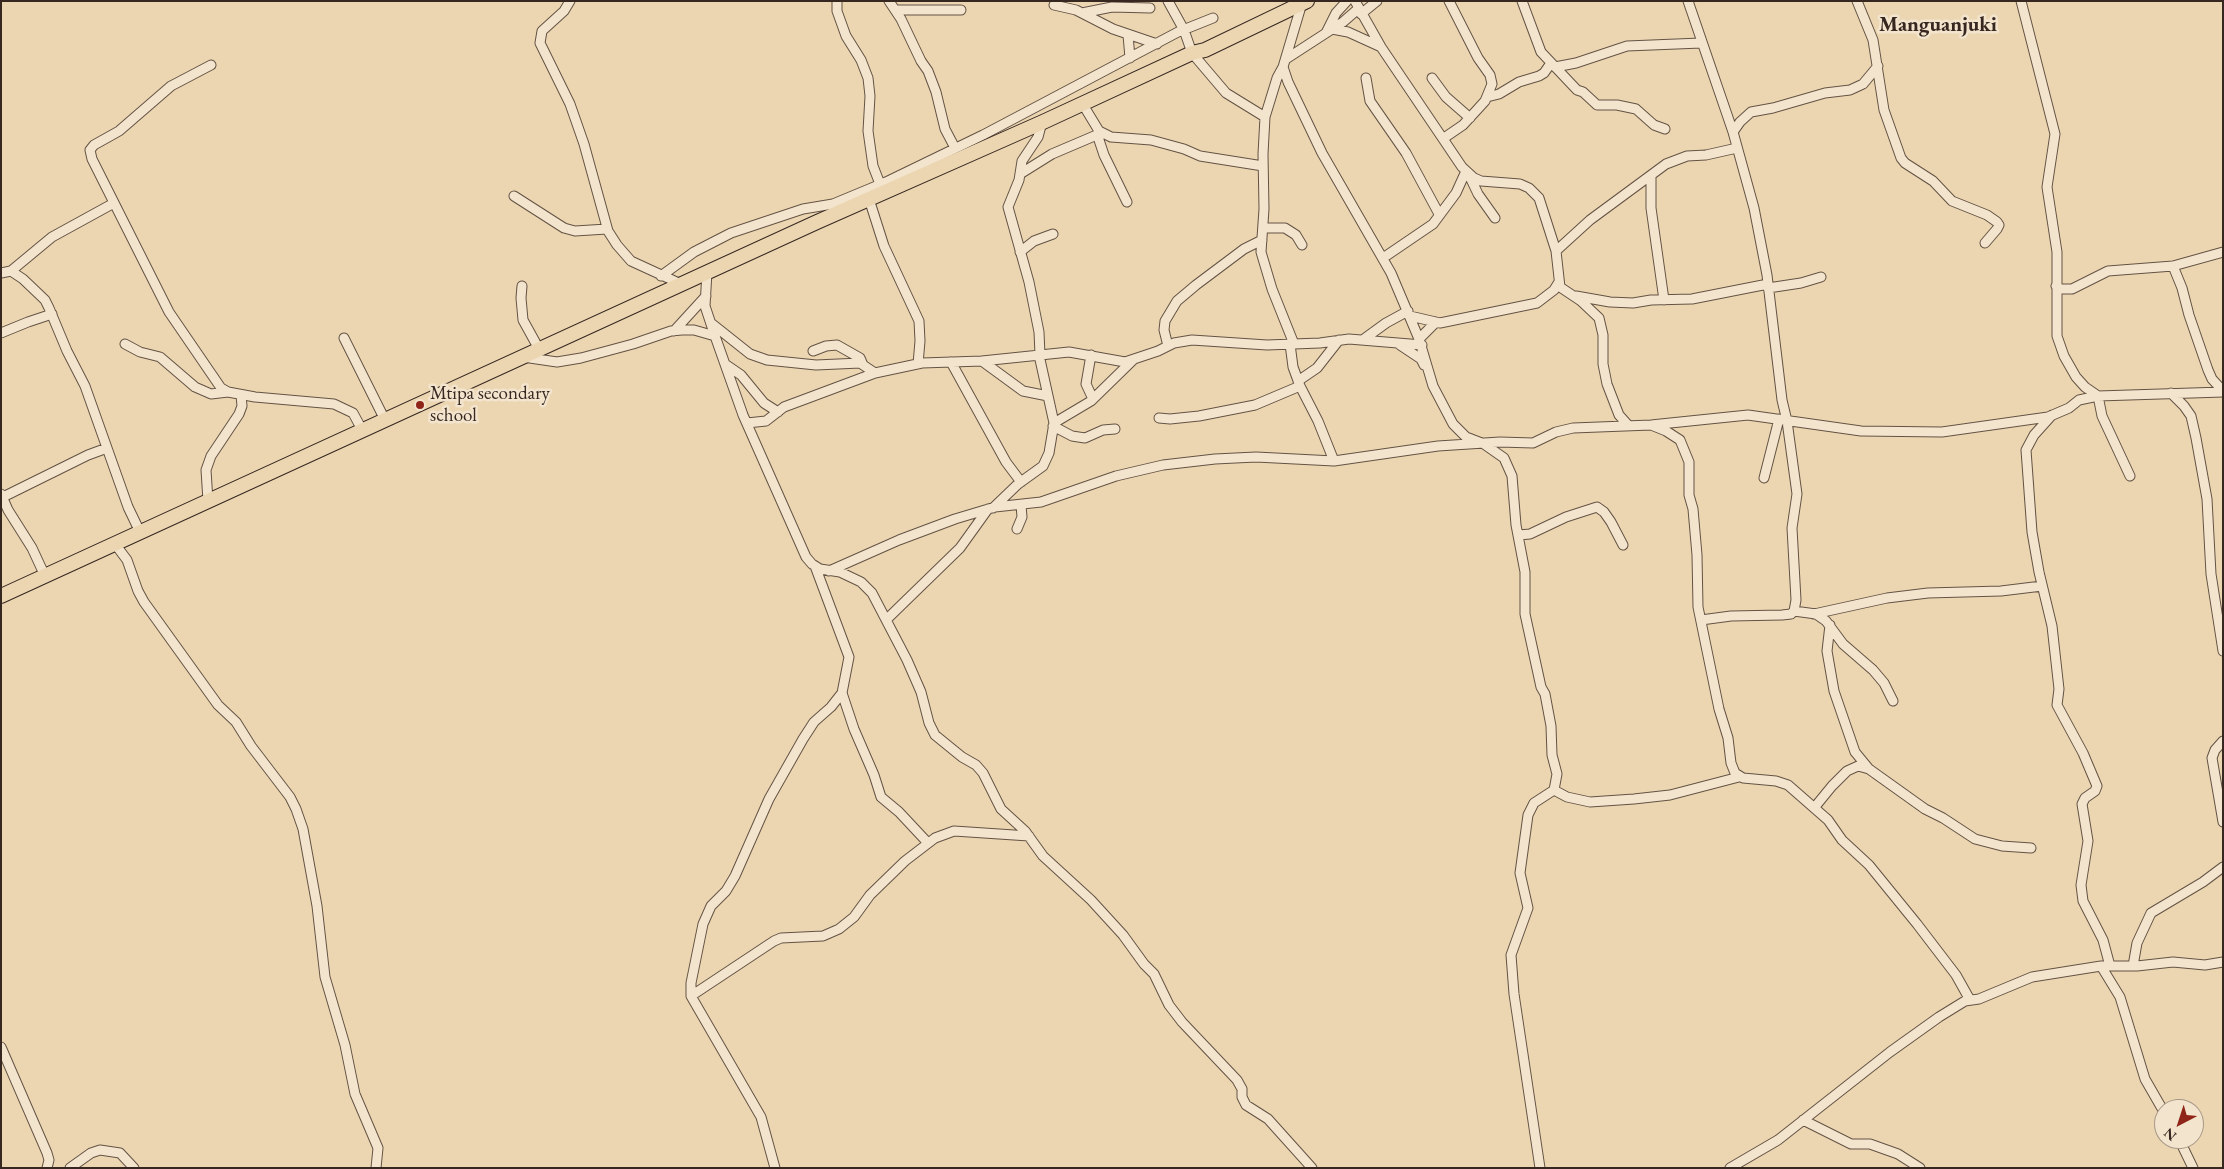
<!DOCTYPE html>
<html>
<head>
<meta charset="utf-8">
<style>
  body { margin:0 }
  #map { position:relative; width:2224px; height:1169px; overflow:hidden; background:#ecd6b2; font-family:"EB Garamond",serif }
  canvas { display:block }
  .frame { position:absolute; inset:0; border:2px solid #362720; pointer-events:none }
  .north { position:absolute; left:2154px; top:1099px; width:50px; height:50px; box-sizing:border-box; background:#f3e4cd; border:1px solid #a79888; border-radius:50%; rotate:220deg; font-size:14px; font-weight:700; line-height:20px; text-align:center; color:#362720 }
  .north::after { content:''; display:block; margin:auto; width:18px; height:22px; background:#8f2418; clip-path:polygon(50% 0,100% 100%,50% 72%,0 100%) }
</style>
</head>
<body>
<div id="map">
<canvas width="2224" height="1169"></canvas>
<div class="frame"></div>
<div class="north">N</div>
</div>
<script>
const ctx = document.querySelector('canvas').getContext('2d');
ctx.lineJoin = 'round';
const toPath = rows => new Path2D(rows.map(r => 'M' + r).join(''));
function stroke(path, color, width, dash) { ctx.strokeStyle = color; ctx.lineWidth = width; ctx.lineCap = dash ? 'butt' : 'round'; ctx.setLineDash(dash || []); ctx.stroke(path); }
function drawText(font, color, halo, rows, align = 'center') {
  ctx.font = font + ' "EB Garamond",serif'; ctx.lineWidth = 5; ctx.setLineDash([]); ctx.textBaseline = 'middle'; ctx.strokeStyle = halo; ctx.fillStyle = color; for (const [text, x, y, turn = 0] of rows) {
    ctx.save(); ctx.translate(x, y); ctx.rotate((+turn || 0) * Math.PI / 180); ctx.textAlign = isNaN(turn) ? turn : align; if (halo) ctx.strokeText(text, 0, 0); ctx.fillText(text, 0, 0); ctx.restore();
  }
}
const minor = toPath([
  [570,1,564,11,542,31,540,43,570,104,584,144,608,231,617,245,631,261,681,284],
  [837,1,837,11,846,36,861,60,868,78,870,96,868,131,873,166,880,184],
  [889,1,901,19,921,61,928,71,936,92,945,129,955,148],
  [1168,1,1184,30,1192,53,1226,93,1265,117],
  [1355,1,1381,47,1462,167,1474,178,1481,181,1520,184,1529,188,1539,198,1556,251,1560,287,1581,301,1599,318,1603,335,1603,364,1607,384,1619,415,1628,425],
  [1522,1,1541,52,1577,90,1583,92,1597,105,1617,105,1636,109,1654,125,1665,129],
  [1688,1,1733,132,1754,208,1767,275,1782,400,1787,421,1797,494,1792,528,1796,600,1794,611,1791,614,1782,615,1731,616,1701,620],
  [1857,1,1873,40,1884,110,1901,158,1905,163,1933,181,1952,201,1987,215,1997,222,1999,225,1997,229,1985,243],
  [2021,1,2055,134,2047,187,2057,252,2057,336,2064,356,2076,377,2085,387,2098,396,2223,392],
  [1302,3,1283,67,1288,82,1322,153,1391,273,1419,339,1433,386,1453,424,1466,437,1484,444,1504,458,1512,476,1516,525,1525,572,1525,614,1541,687,1545,694,1551,726,1552,755,1557,774,1554,790,1534,803,1528,815,1520,873,1528,908,1511,955,1514,994,1540,1168],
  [1054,5,1076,10,1113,29,1157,44],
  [895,10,961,10],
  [1082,13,1112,7,1150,8],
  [1361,14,1377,1],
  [1332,29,1348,32,1381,47],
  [1326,33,1336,13,1347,1],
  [1128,35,1130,58],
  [1286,59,1343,22,1358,9],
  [211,65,171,86,119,131,94,145,90,150,92,159,169,312,221,388,228,392,255,397,334,404,353,413,360,426,358,432],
  [1283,67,1277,78,1265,117,1263,154,1264,209,1261,252,1272,289,1294,344],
  [1555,67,1576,63,1627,46,1701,43],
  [1366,78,1370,101,1406,153,1439,214],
  [1432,78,1446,97,1470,118],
  [1487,97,1499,94,1519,82,1539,76,1544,73,1551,63],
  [1082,103,1099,131,1111,137,1151,140,1184,149,1200,156,1263,166],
  [1099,131,1099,140,1104,155,1127,202],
  [1733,132,1740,122,1751,112,1773,108,1825,93,1850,90,1863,84,1878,66],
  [1444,138,1463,125,1475,112,1485,101,1492,84,1490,75,1478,58,1449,1],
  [1020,174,1052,154,1099,134],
  [1469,175,1478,194,1495,218],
  [1651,176,1651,208,1664,300],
  [514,196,564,228,575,231,607,229],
  [869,199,884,246,919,321,920,341,918,364],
  [1263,228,1285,228,1296,235,1302,245],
  [1556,251,1590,220,1666,164,1687,156,1706,155,1737,148],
  [1020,252,1034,241,1053,234],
  [1383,258,1433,224,1456,193,1466,171],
  [2173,266,2182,288,2189,315,2208,370,2212,379,2223,391],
  [11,271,52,237,114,203],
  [707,272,705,306,715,336,743,415,806,557,812,564,820,569,840,572,861,582,872,593,907,660,921,692,929,723,935,735,962,757,976,765,983,773,1001,809,1025,831,1043,856,1091,900,1123,935,1144,964,1154,974,1169,1005,1182,1022,1237,1080,1242,1089,1242,1097,1246,1105,1268,1119,1312,1168],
  [1,273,11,271,23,279,45,300,49,308,67,351,85,386,128,507,140,532],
  [661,276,694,252,731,233,803,209,833,204,886,182,983,135,1178,32,1213,18],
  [522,286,521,298,523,320,539,349],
  [2056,286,2061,289,2072,289,2108,271,2173,266,2223,252],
  [1768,288,1801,283,1821,277],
  [1576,296,1610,302,1633,303,1651,300,1692,299,1768,284],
  [1410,316,1440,323,1537,303,1554,290,1559,282],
  [711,323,750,354,767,360,816,365,860,363,875,373],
  [674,331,706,296],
  [1,333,28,322,52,314],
  [344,338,385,420],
  [1364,339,1386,323,1408,311],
  [1419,339,1436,322],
  [125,344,140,352,160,357,195,387,211,394,228,392],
  [1290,344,1293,367,1300,386,1318,421,1334,461],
  [1400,345,1421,359,1424,365],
  [1168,346,1164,330,1165,321,1177,301,1196,285,1244,249,1262,240],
  [813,351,826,346,837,345,860,358,863,365],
  [1040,355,1039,332,1029,282,1008,207,1019,180,1022,161,1038,137,1042,122],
  [1091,355,1086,384,1093,399],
  [523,357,557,362,581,358,633,344,671,331,682,330,694,330,715,336],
  [982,361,1023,391,1048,396],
  [951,362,1006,462,1021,482],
  [725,364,741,375,764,403,778,412],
  [1298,381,1317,368,1339,340],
  [2171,393,2184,406,2191,416,2196,438,2207,499,2211,574,2223,651],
  [2052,415,2034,435,2026,450,2032,532,2039,572,2052,626,2059,689,2057,705,2083,753,2097,786,2095,791,2085,798,2082,804,2088,841,2081,885,2083,901,2103,940,2110,966],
  [1159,418,1170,419,1199,416,1255,405,1300,386],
  [747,423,766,421,784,407,875,373,922,363,982,361,1069,352,1125,362,1158,351,1174,343,1192,340,1267,345,1320,343,1349,339,1422,345],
  [1054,423,1091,401,1134,359],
  [1651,425,1666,431,1680,440,1689,462,1689,495,1693,509,1697,555,1698,607,1719,709,1728,738,1731,763,1735,773,1743,778,1776,781,1788,785,1828,820,1842,840,1869,865,1917,924,1956,975,1970,1000],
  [1053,426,1072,436,1085,438,1103,430,1115,429],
  [1764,478,1779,419],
  [1,494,8,510,32,548,45,576],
  [3,497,88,455,107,448],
  [208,501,206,470,211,456,239,414,242,406,241,395],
  [993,508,1018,484,1043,466,1049,453,1054,423,1039,355],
  [1017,529,1022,517,1021,505],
  [1519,535,1530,534,1566,517,1597,507,1604,512,1611,522,1623,545],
  [115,544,127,560,138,591,144,602,218,705,236,722,251,746,290,797,296,809,303,829,317,906,325,977,345,1045,355,1094,378,1148,376,1168],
  [815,566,849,657,842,693,854,729,874,775,881,797,899,812,928,843],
  [829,571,899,540,955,519,995,507,1041,502,1116,476,1163,465,1215,459,1256,457,1334,461,1438,446,1500,442,1533,443,1556,432,1573,428,1651,425,1748,415,1861,431,1942,432,2048,417,2069,408,2079,400,2098,396,2102,416,2130,476],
  [1794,611,1816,614,1826,621,1843,644,1873,670,1884,683,1893,701],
  [1814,614,1887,598,1928,593,2001,591,2042,586],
  [887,619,960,548,988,509],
  [1830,625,1827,651,1834,691,1855,752,1869,769],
  [2223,741,2215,750,2212,758,2223,822],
  [1554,790,1567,797,1590,802,1634,799,1670,795,1739,777],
  [1814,808,1832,786,1847,771,1858,766,1869,769,1925,809,1943,818,1975,839,2002,846,2031,848],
  [2101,966,2120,997,2145,1079,2164,1112],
  [2133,966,2137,943,2151,913,2203,882,2223,867],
  [691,996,774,941,781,938,823,936,839,929,854,917,870,895,905,861,935,838,954,831,1029,836],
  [1,1047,47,1153,49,1160,47,1168],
  [1803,1120,1851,1144,1870,1144,1898,1154,1920,1168],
  [2179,1139,2193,1168],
  [70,1168,91,1153,100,1150,120,1153,134,1168],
  [775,1168,761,1117,691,996,691,983,703,924,711,906,726,891,735,876,769,799,803,739,814,722,831,707,842,693],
  [1730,1168,1778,1140,1890,1052,1939,1017,1965,1001,1979,999,2032,977,2101,966,2137,966,2173,962,2205,965,2223,962]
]);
const primary = toPath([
  [1,596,817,222,1043,122,1192,53,1205,50,1307,1]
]);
stroke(minor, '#645344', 11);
stroke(primary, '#362720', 16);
stroke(minor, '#f3e4cd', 9);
stroke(primary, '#ecd6b2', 14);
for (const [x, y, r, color] of [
  [420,405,5,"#8f2418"]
]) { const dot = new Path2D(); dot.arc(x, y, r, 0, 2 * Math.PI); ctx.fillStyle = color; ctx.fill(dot); stroke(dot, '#f3e4cd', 2); }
drawText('19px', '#362720', '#f3e4cd', [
  ["Mtipa secondary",430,394],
  ["school",430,416]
], 'left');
drawText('bold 21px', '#362720', '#f3e4cd', [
  ["Manguanjuki",1938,25]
]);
</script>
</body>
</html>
